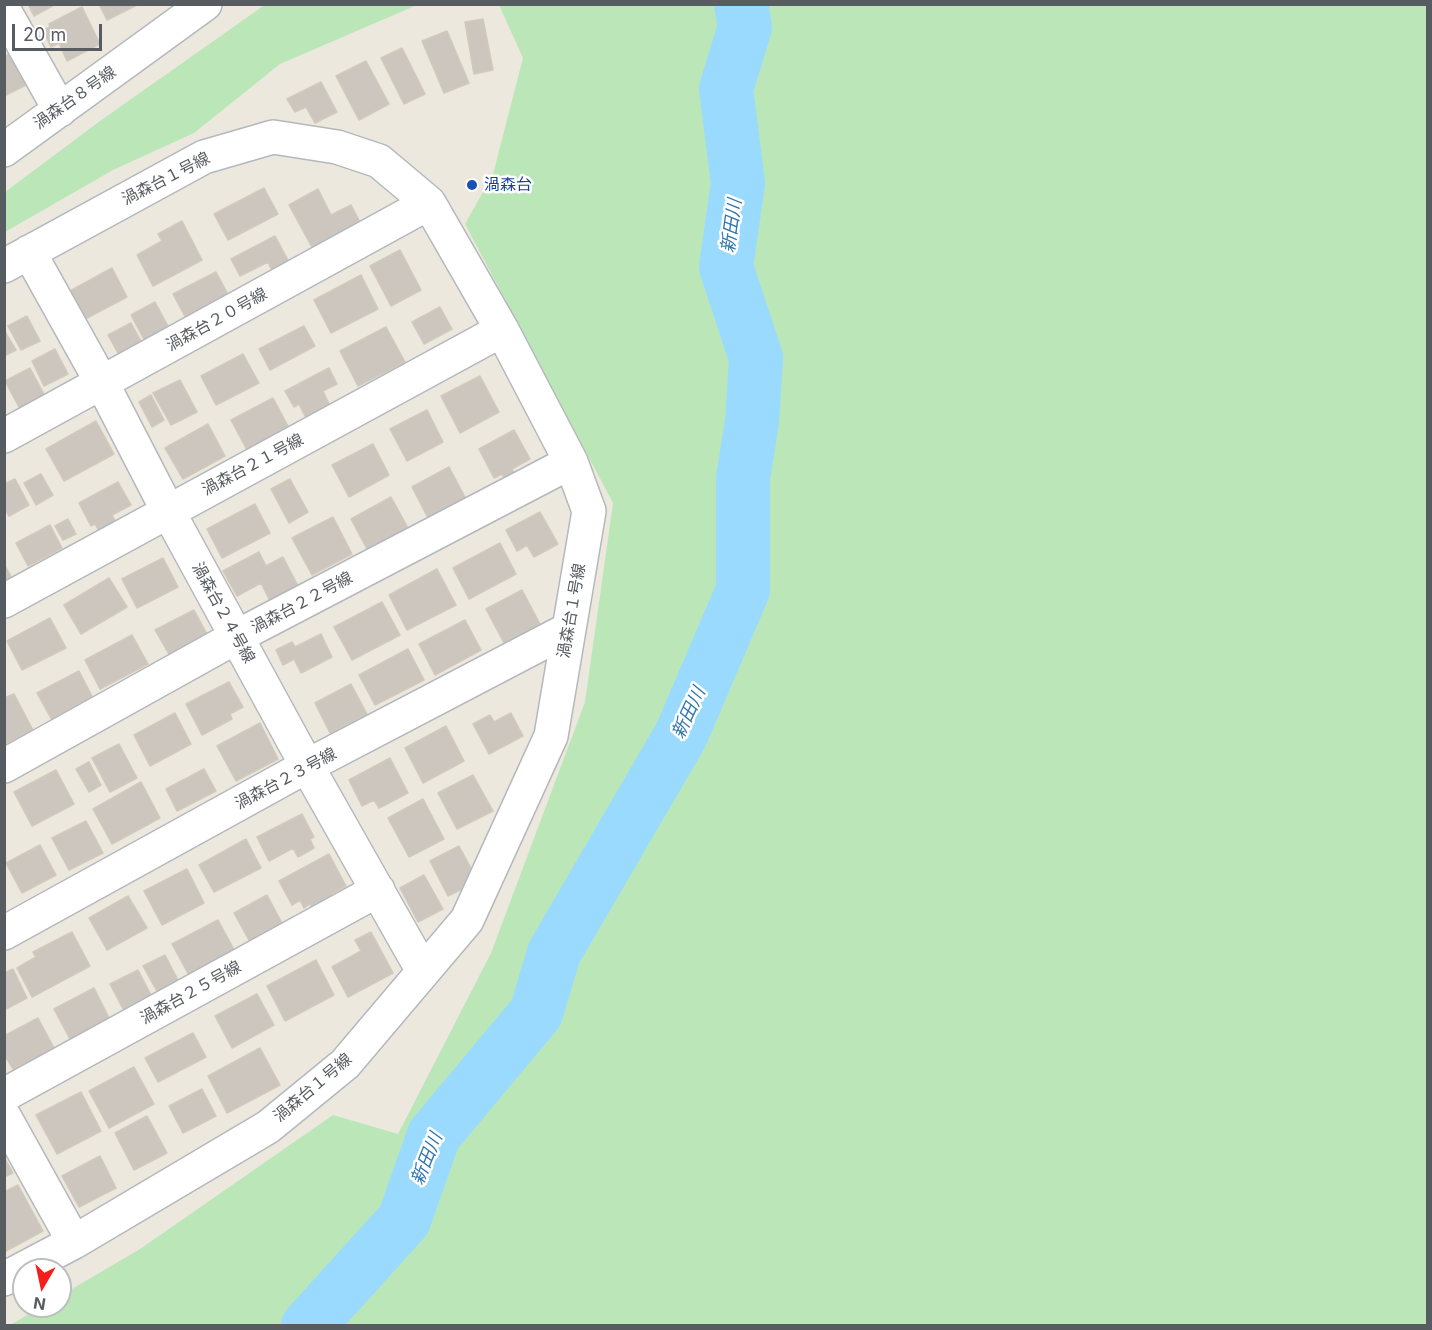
<!DOCTYPE html>
<html>
<head>
<meta charset="utf-8">
<style>
  body { margin:0 }
  #map { position:relative; width:1432px; height:1330px; overflow:hidden; background:#ece8de; font-family:Inter,sans-serif }
  canvas { display:block }
  .frame { position:absolute; inset:0; border:6px solid #575c61; pointer-events:none }
  .north { position:absolute; left:12px; top:1258px; width:60px; height:60px; box-sizing:border-box; background:#fff; border:2px solid #bcbec0; border-radius:50%; rotate:189deg; font-size:16px; font-weight:700; line-height:24px; text-align:center; color:#575c61 }
  .north::after { content:''; display:block; margin:auto; width:21px; height:27px; background:#f51e1b; clip-path:polygon(50% 0,100% 100%,50% 72%,0 100%) }
  .scale { position:absolute; left:12px; top:24px; width:90px; height:27px; box-sizing:border-box; border:3px solid #575c61; border-top:0; padding-left:8px; font-size:18px; line-height:21px; white-space:nowrap; color:#575c61; -webkit-text-stroke:4px #fff; paint-order:stroke }
</style>
</head>
<body>
<div id="map">
<canvas width="1432" height="1330"></canvas>
<div class="frame"></div>
<div class="north">N</div>
<div class="scale">20 m</div>
</div>
<script>
const ctx = document.querySelector('canvas').getContext('2d');
ctx.lineJoin = 'round';
function paint(path, color) { ctx.fillStyle = color; ctx.fill(path, 'evenodd'); }
const toPath = rows => new Path2D(rows.map(r => 'M' + r).join(''));
function stroke(path, color, width, dash) { ctx.strokeStyle = color; ctx.lineWidth = width; ctx.lineCap = dash ? 'butt' : 'round'; ctx.setLineDash(dash || []); ctx.stroke(path); }
function drawText(font, color, halo, rows, align = 'center') {
  ctx.font = font + ' Inter,"Noto Sans JP",sans-serif'; ctx.lineWidth = 5; ctx.setLineDash([]); ctx.textBaseline = 'middle'; ctx.strokeStyle = halo; ctx.fillStyle = color; for (const [text, x, y, turn = 0] of rows) {
    ctx.save(); ctx.translate(x, y); ctx.rotate((+turn || 0) * Math.PI / 180); ctx.textAlign = isNaN(turn) ? turn : align; if (halo) ctx.strokeText(text, 0, 0); ctx.fillText(text, 0, 0); ctx.restore();
  }
}
paint(toPath([
  [266,4,417,5,280,64,194,133,113,170,5,232,5,192,100,121],
  [499,5,1427,5,1427,1325,10,1325,43,1306,60,1306,60,1296,140,1249,333,1115,398,1134,491,953,585,702,613,503,465,224,493,174,523,58]
]), '#bbe7b8');
stroke(toPath([
  [308,1326,404,1220,434,1135,536,1013,554,953,681,735,743,590,743,478,752,422,756,358,726,267,738,183,726,89,745,27,741,4]
]), '#9bdaff', 54);
const building = toPath([
  [28,4,56,4,34,16,28,4],
  [99,4,139,4,107,20,99,4],
  [82,7,100,44,67,61,59,43,51,47,43,30,50,27,49,24,82,7],
  [483,19,493,70,474,74,465,22,483,19],
  [447,31,469,83,444,93,422,41,447,31],
  [402,48,425,94,404,104,381,58,402,48],
  [10,54,26,85,4,96,4,56,10,54],
  [366,61,389,104,359,120,336,76,366,61],
  [321,82,337,112,315,123,306,107,295,112,287,99,321,82],
  [264,188,278,214,228,240,214,214,264,188],
  [318,189,331,215,351,205,362,226,314,251,289,205,318,189],
  [182,221,202,260,153,286,137,255,162,241,158,234,182,221],
  [275,236,289,262,272,271,268,262,240,276,231,259,275,236],
  [400,250,421,290,391,306,370,266,400,250],
  [112,268,127,297,85,319,70,291,112,268],
  [216,272,231,300,188,322,173,294,216,272],
  [361,275,378,309,331,333,314,300,361,275],
  [155,302,170,330,146,343,131,315,155,302],
  [440,307,452,329,424,344,412,322,440,307],
  [27,316,40,341,21,350,8,326,27,316],
  [131,323,143,345,120,357,108,335,131,323],
  [304,326,315,346,270,370,259,349,304,326],
  [386,327,405,362,358,386,340,351,386,327],
  [4,330,16,350,4,356,4,330],
  [55,349,68,374,44,386,32,361,55,349],
  [243,354,259,383,216,405,201,376,243,354],
  [30,368,45,396,20,409,5,381,30,368],
  [329,368,337,384,323,391,331,408,307,420,299,404,294,407,285,391,329,368],
  [480,376,499,412,460,433,441,396,480,376],
  [180,380,197,412,171,425,153,393,180,380],
  [151,395,164,420,152,427,139,402,151,395],
  [273,398,289,428,247,450,231,420,273,398],
  [427,410,443,442,407,461,390,429,427,410],
  [96,421,114,454,64,481,46,449,96,421],
  [208,424,225,456,183,479,165,448,208,424],
  [514,430,530,459,512,469,516,477,506,482,502,474,494,478,479,449,514,430],
  [373,444,389,475,349,497,332,465,373,444],
  [449,467,466,499,428,518,412,487,449,467],
  [41,474,53,495,36,505,24,483,41,474],
  [15,479,29,505,9,516,4,508,4,484,15,479],
  [290,479,308,512,289,523,271,489,290,479],
  [118,482,131,505,112,515,117,524,100,533,95,524,91,526,79,503,118,482],
  [391,497,408,528,367,549,351,519,391,497],
  [255,504,270,533,222,558,207,529,255,504],
  [540,512,558,544,534,557,527,545,517,551,506,530,540,512],
  [333,517,352,554,312,575,292,538,333,517],
  [68,519,76,534,63,540,55,526,68,519],
  [50,525,62,548,28,566,16,543,50,525],
  [500,543,516,574,469,599,453,568,500,543],
  [259,552,266,566,283,557,298,586,270,601,261,583,237,596,223,571,259,552],
  [163,558,178,587,137,608,122,579,163,558],
  [4,564,12,578,4,582,4,564],
  [437,569,456,605,407,630,389,595,437,569],
  [109,578,127,607,81,634,64,605,109,578],
  [522,590,540,624,504,643,486,609,522,590],
  [382,602,400,635,352,660,334,627,382,602],
  [194,610,208,636,170,656,155,630,194,610],
  [50,618,66,648,22,670,7,641,50,618],
  [465,620,481,650,435,675,419,644,465,620],
  [321,634,332,657,301,673,294,659,283,665,276,650,292,642,295,647,321,634],
  [132,635,148,664,100,689,85,660,132,635],
  [408,649,424,680,375,705,359,675,408,649],
  [79,671,94,700,53,722,37,693,79,671],
  [229,682,243,707,230,714,232,719,202,735,186,704,229,682],
  [351,684,367,714,330,733,315,703,351,684],
  [14,694,33,730,4,745,4,698,14,694],
  [175,713,191,744,150,766,134,735,175,713],
  [511,713,523,736,489,754,473,724,490,715,494,722,511,713],
  [260,723,278,759,236,781,217,746,260,723],
  [446,726,464,761,423,783,405,748,446,726],
  [119,744,137,778,110,792,92,758,119,744],
  [390,758,408,793,379,808,374,800,362,806,349,780,390,758],
  [89,762,101,785,89,792,76,769,89,762],
  [204,769,216,791,177,811,166,789,204,769],
  [56,770,74,804,32,826,14,792,56,770],
  [473,775,493,811,457,829,438,793,473,775],
  [141,782,160,818,112,844,93,809,141,782],
  [423,799,444,839,409,857,388,818,423,799],
  [302,814,314,837,310,839,314,848,298,857,293,848,269,861,257,837,302,814],
  [86,821,103,853,69,870,52,838,86,821],
  [246,839,261,868,214,892,199,865,246,839],
  [40,845,56,875,22,893,6,863,40,845],
  [459,846,478,881,448,896,430,861,459,846],
  [329,854,346,886,331,894,335,900,314,912,310,904,304,908,300,900,292,905,279,881,329,854],
  [187,869,204,903,162,925,144,891,187,869],
  [424,875,443,909,418,922,400,888,424,875],
  [267,895,283,925,250,942,234,913,267,895],
  [128,896,147,928,107,950,89,918,128,896],
  [218,920,237,955,191,979,172,944,218,920],
  [72,932,90,966,32,997,17,968,36,957,33,952,72,932],
  [371,932,393,973,348,997,332,967,361,951,355,940,371,932],
  [165,955,179,982,158,993,143,966,165,955],
  [316,960,334,995,285,1021,267,986,316,960],
  [13,969,27,998,4,1010,4,973,13,969],
  [138,970,151,995,123,1009,110,984,138,970],
  [94,988,110,1020,71,1041,54,1009,94,988],
  [257,994,274,1025,232,1048,215,1016,257,994],
  [38,1018,54,1048,13,1069,4,1054,4,1036,38,1018],
  [193,1033,206,1057,158,1082,145,1058,193,1033],
  [260,1048,280,1085,227,1113,208,1076,260,1048],
  [134,1067,154,1104,109,1128,89,1091,134,1067],
  [202,1089,216,1116,183,1133,169,1106,202,1089],
  [81,1092,101,1131,57,1154,36,1115,81,1092],
  [147,1116,167,1153,134,1170,115,1133,147,1116],
  [100,1156,116,1188,79,1207,62,1176,100,1156],
  [4,1157,13,1173,4,1177,4,1157],
  [18,1185,43,1231,6,1251,4,1192,18,1185]
]);
paint(building, '#ccc6bf');
stroke(building, '#d1c9bc', 1.5);
const minor = toPath([
  [4,10,60,110],
  [4,150,205,4],
  [29,252,102,383,168,511,307,766,423,971],
  [4,266,204,157,273,137,337,147,379,161,429,203,502,330,571,462,589,511,551,736,467,920,345,1064,268,1127,74,1242,4,1279],
  [4,436,429,203],
  [4,601,502,330],
  [4,766,236,637,571,462],
  [4,933,307,766,569,629],
  [4,1095,378,890],
  [4,1116,74,1242]
]);
stroke(minor, '#b4b8bd', 36);
stroke(minor, '#fff', 33);
for (const [x, y, r, color] of [
  [472,185,6,"#1a4fb4"]
]) { const dot = new Path2D(); dot.arc(x, y, r, 0, 2 * Math.PI); ctx.fillStyle = color; ctx.fill(dot); stroke(dot, '#fff', 2); }
drawText('16px', '#575c61', '#fff', [
  ["渦森台８号線",75,98,-35],
  ["渦森台１号線",166,179,-27],
  ["渦森台２０号線",217,320,-29],
  ["渦森台２１号線",253,465,-28],
  ["渦森台２２号線",302,603,-28],
  ["渦森台１号線",572,611,-80],
  ["渦森台２４号線",223,613,61],
  ["渦森台２３号線",286,779,-28],
  ["渦森台２５号線",191,993,-29],
  ["渦森台１号線",313,1088,-40]
]);
drawText('16px', '#164399', '#fff', [
  ["渦森台",484,185]
], 'left');
drawText('italic 18px', '#3076ae', '#fff', [
  ["新田川",732,226,-82],
  ["新田川",689,713,-65],
  ["新田川",427,1159,-68]
]);
</script>
</body>
</html>
